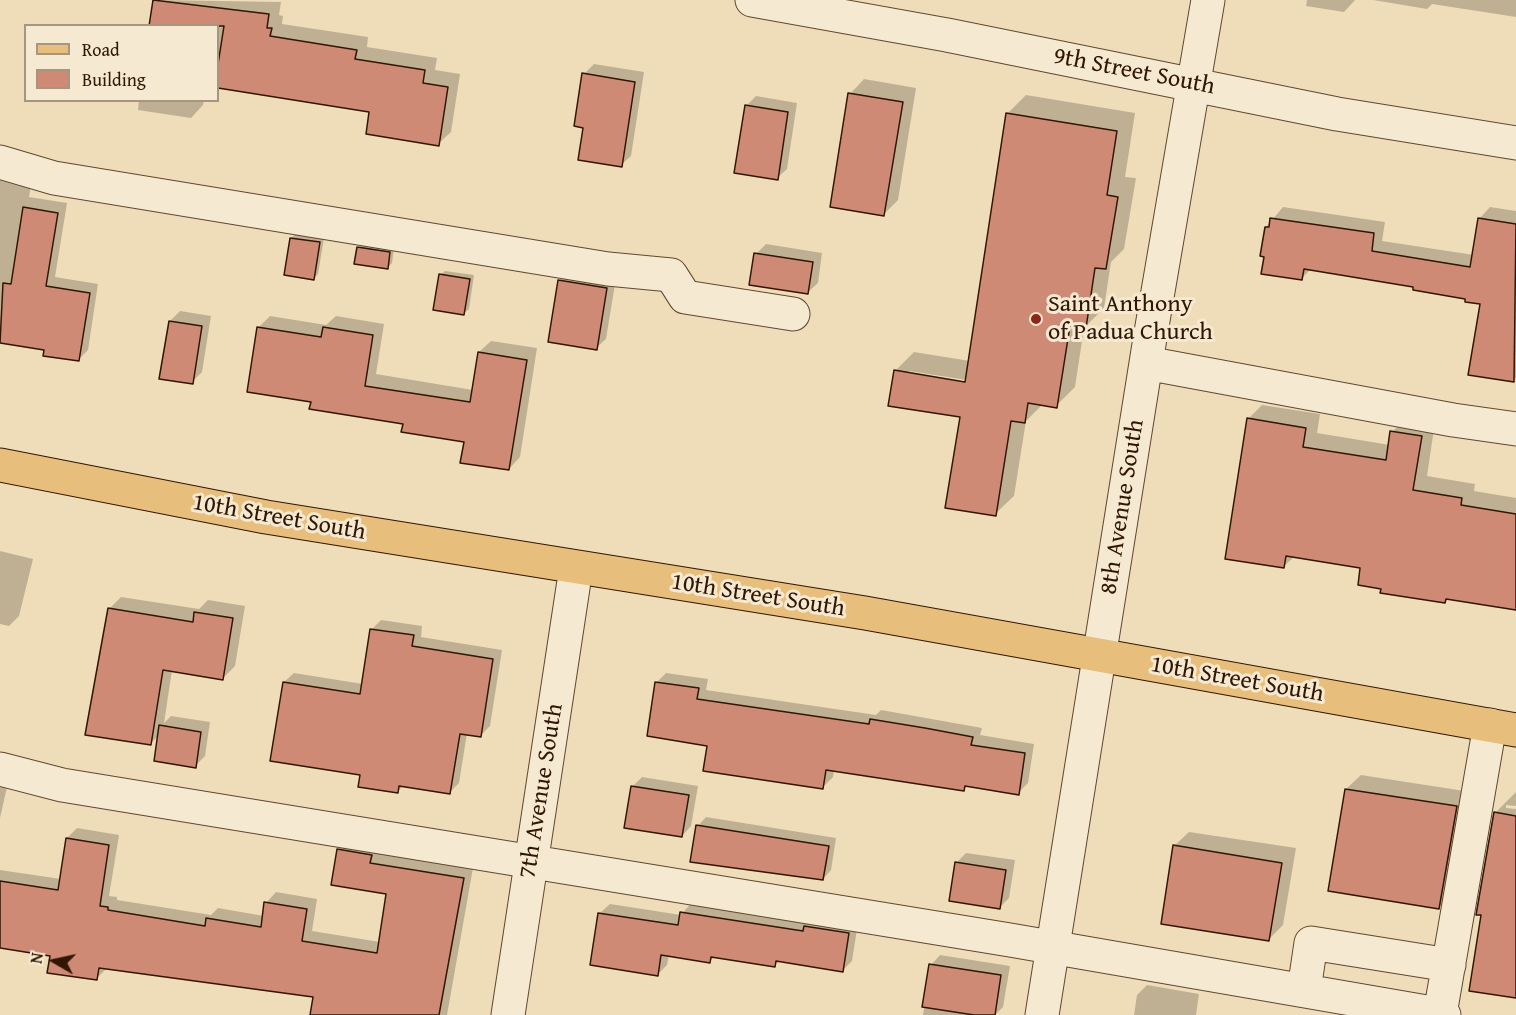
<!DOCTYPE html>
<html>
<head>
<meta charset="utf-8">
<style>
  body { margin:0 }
  #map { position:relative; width:1516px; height:1015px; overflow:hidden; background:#efddb9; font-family:"Gentium Book Plus",serif }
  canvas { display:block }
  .legend { position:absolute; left:24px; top:24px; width:195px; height:78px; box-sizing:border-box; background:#f5e9d2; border:2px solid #a7957f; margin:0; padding:8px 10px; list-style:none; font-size:18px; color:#311602 }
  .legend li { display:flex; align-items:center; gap:12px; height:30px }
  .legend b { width:30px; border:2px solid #a7957f }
  .north { position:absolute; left:24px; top:931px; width:60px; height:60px; -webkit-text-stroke:4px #f5e9d2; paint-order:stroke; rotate:279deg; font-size:16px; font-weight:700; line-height:24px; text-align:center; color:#311602 }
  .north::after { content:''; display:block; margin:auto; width:21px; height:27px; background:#311602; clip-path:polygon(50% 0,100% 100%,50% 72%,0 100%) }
</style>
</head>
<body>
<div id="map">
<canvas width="1516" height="1015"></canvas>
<ul class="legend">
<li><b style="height:8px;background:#e8be7c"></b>Road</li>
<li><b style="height:16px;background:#cf8a76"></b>Building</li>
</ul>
<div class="north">N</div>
</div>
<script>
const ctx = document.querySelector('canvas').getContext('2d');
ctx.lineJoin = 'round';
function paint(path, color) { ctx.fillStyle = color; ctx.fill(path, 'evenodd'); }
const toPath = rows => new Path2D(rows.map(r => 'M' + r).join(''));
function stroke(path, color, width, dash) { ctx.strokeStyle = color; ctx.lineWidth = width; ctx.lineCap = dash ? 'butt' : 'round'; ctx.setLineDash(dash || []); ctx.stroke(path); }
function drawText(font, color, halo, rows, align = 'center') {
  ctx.font = font + ' "Gentium Book Plus",serif'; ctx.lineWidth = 6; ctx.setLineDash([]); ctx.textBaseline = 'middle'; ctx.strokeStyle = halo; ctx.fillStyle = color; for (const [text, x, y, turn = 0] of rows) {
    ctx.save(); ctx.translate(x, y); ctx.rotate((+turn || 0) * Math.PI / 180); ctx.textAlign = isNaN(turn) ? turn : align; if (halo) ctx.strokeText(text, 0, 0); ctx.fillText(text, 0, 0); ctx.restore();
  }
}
paint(toPath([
  [155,0,281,2,279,15,283,16,282,24,368,37,367,47,437,58,435,70,460,74,451,132,438,144,371,110,218,86,218,26,151,26],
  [1307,0,1355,0,1344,12,1306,6],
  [1373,0,1516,0,1516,17,1432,4,1427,9],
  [594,64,644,72,631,156,621,165,584,126,584,74],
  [864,79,916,88,898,200,884,214,850,94],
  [1026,95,1135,113,1125,177,1136,178,1124,249,1111,262,1104,308,1084,328,1075,387,1056,406,1043,404,1026,421,1014,496,995,514,961,416,895,371,914,352,970,361,1007,114],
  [909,371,973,381,972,384,909,374],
  [756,96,797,103,787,169,777,178,746,106],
  [139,100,204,100,203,105,191,118,138,110],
  [0,171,32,179,29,197,67,203,55,277,98,284,88,350,78,360,46,349,0,341],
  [1283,207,1385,222,1382,241,1474,255,1479,219,1490,207,1516,211,1516,378,1513,381,1481,303,1415,285,1311,269,1302,278,1266,227],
  [296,234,324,238,318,274,313,279,291,238],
  [363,243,394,248,392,263,387,268,359,248],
  [766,244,822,253,818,283,808,292,756,254],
  [445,271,474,275,469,309,464,313,440,275],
  [569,271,616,278,606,339,596,348,559,281],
  [180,311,211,316,202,372,192,382,170,321],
  [270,316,326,325,336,316,384,324,376,374,473,390,479,352,491,341,537,348,520,457,509,469,465,441,312,401,258,328],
  [1262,405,1320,414,1317,433,1390,445,1392,432,1406,418,1435,422,1427,476,1475,484,1474,491,1516,498,1516,609,1449,598,1445,601,1382,587,1362,566,1295,556,1283,567,1248,419],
  [0,551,33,559,19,616,9,626,0,624],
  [121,597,199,609,208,600,245,606,235,666,223,678,172,670,164,723,171,716,210,722,205,756,195,766,160,734,150,744,109,609],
  [381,620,422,626,421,637,502,650,490,726,481,735,467,733,459,783,450,792,404,785,398,791,361,774,284,682,294,673,363,684,372,629],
  [666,673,708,679,706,690,876,715,881,710,982,728,980,735,1034,744,1028,783,1018,793,968,785,964,789,834,770,833,777,823,787,709,745,657,682],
  [0,774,9,778,0,818],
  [1361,775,1471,792,1453,893,1439,907,1346,789],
  [642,777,698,786,691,826,682,836,632,787],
  [1516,792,1516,806,1506,805,1506,808,1516,809,1516,997,1495,813],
  [706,817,836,838,831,870,823,879,698,826],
  [77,828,119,835,109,896,117,897,117,900,211,915,218,908,264,916,266,903,276,892,317,899,312,931,380,942,388,892,338,850,348,839,473,868,447,1015,311,1015,314,996,106,969,96,979,52,955,0,947,0,870,61,879,67,838],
  [1189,832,1296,848,1283,925,1269,939,1174,846],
  [966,853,1015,860,1009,898,999,908,957,862],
  [691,903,858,923,852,961,843,970,780,961,775,965,715,956,710,961,669,955,667,965,658,974,600,913,610,904,681,915],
  [940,955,1010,966,1003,1007,995,1015,969,1013,969,1015,923,1015,931,965],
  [1147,985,1199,994,1196,1015,1134,1015,1137,995]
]), '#0003');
const building = toPath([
  [153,0,269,14,267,28,272,28,270,36,357,50,355,59,425,70,423,83,448,87,439,146,366,134,369,112,218,88,218,64,224,26,149,26,153,0],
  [582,73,635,82,622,167,578,160,583,128,574,126,582,73],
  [848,93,903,102,884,216,830,207,848,93],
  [745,105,788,112,778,180,734,173,745,105],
  [1006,113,1117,131,1107,195,1118,197,1106,269,1095,268,1086,328,1070,326,1057,408,1028,403,1025,423,1011,421,996,516,945,508,960,417,888,406,894,370,965,382,1006,113],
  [23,207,58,213,46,286,90,293,79,361,43,356,44,350,0,343,3,283,11,284,23,207],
  [1270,218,1374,233,1372,251,1470,267,1478,218,1516,224,1514,382,1468,375,1480,304,1465,302,1465,299,1413,290,1413,287,1304,269,1302,280,1261,274,1264,257,1260,256,1265,227,1269,227,1270,218],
  [290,238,320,242,314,280,284,275,290,238],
  [357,247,390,252,388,269,354,264,357,247],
  [754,253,813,262,808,294,749,285,754,253],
  [439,274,470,279,464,315,433,310,439,274],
  [558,280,607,288,597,350,548,342,558,280],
  [169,321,202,326,193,384,159,379,169,321],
  [257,327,321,337,323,327,373,335,365,386,470,402,478,352,527,360,509,470,460,463,464,442,401,432,403,424,309,409,311,402,247,392,257,327],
  [1247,418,1306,428,1303,447,1386,460,1390,431,1422,436,1413,490,1462,498,1461,505,1516,514,1516,610,1446,599,1445,603,1380,593,1381,589,1358,585,1360,568,1286,556,1284,568,1225,559,1247,418],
  [108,608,193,622,194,612,233,618,223,680,163,670,151,745,85,735,108,608],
  [370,629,414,635,412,646,493,659,481,737,460,734,450,794,399,786,398,793,358,787,360,775,270,761,283,682,360,694,370,629],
  [655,682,699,688,697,699,869,724,870,719,925,728,973,737,971,745,1025,753,1019,795,965,786,964,791,826,770,823,789,703,771,707,746,647,736,655,682],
  [159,725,201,732,196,768,154,761,159,725],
  [631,786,689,795,682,837,624,828,631,786],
  [1345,789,1457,806,1439,909,1328,891,1345,789],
  [1494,812,1516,816,1516,998,1469,991,1481,915,1476,915,1494,812],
  [696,825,829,846,823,880,690,862,696,825],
  [66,838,109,845,100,906,108,907,108,910,205,926,206,918,261,927,264,902,307,909,302,941,377,953,386,894,331,885,337,849,372,855,370,863,464,878,439,1015,310,1015,313,997,99,968,97,980,47,973,50,956,0,948,0,881,58,890,66,838],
  [1173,845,1282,863,1269,941,1161,924,1173,845],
  [955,862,1006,870,1000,909,949,901,955,862],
  [680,912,803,931,804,926,849,933,843,972,776,961,775,967,711,957,710,963,661,955,658,976,590,965,598,913,678,925,680,912],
  [929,964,1001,975,995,1015,974,1015,922,1007,929,964]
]);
paint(building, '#cf8a76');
stroke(building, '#311602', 1.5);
const minor = toPath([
  [752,0,947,35,1337,114,1516,143],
  [0,162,54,178,608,269,671,275,685,297,793,314],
  [1146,363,1453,420,1516,429],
  [0,769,62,785,1010,940,1444,1015],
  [1304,990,1311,943,1449,965],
  [1440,1014,1490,725],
  [508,1015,576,568],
  [1042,1015,1150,338,1208,0]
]);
const major = toPath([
  [0,465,266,517,865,613,1516,730]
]);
stroke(minor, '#604830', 35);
stroke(major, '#311602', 35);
stroke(minor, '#f5e9d2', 33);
stroke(major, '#e8be7c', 33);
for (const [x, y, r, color] of [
  [1036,319,6,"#8f2418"]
]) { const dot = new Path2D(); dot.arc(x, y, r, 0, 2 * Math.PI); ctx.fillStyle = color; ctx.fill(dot); stroke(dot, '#f5e9d2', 2); }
drawText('24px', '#311602', '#f5e9d2', [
  ["9th Street South",1134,72,11],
  ["8th Avenue South",1123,507,-81],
  ["10th Street South",279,518,10],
  ["10th Street South",758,596,9],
  ["10th Street South",1237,680,10],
  ["7th Avenue South",542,791,-81]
]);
drawText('24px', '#311602', '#f5e9d2', [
  ["Saint Anthony",1048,305],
  ["of Padua Church",1048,333]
], 'left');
</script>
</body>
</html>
